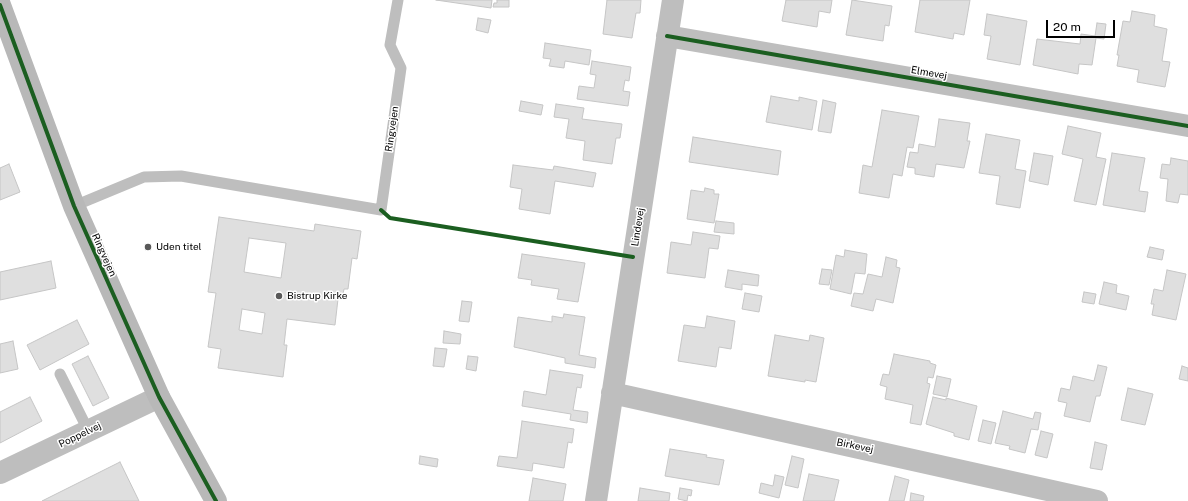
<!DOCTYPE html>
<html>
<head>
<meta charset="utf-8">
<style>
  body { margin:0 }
  #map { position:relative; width:1188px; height:501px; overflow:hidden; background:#fff; font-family:"Public Sans",sans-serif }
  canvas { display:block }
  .scale { position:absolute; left:1046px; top:20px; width:69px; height:18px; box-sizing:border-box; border:2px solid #000; border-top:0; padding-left:5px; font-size:12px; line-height:14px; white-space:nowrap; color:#000; -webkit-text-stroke:3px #fff; paint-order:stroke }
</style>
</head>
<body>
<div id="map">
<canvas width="1188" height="501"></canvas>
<div class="scale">20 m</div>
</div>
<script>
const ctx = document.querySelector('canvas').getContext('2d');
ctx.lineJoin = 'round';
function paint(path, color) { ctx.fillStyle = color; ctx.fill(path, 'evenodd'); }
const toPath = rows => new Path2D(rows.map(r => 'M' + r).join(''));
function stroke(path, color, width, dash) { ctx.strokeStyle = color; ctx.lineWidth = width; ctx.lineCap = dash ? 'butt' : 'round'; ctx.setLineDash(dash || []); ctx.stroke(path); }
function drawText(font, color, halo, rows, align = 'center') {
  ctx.font = font + ' "Public Sans",sans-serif'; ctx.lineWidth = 3; ctx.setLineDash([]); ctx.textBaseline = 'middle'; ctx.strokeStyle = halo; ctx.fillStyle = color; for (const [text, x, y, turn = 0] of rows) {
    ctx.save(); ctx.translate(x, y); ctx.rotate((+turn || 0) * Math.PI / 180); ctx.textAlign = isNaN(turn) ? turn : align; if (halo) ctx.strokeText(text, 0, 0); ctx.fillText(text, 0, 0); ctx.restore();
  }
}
const building = toPath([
  [436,0,492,0,491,8,436,0],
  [497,0,509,0,509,7,493,7,494,3,497,3,497,0],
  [607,0,641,0,640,13,636,13,632,38,603,34,607,0],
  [786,0,832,0,830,13,819,11,817,27,782,21,786,0],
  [852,0,892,6,889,26,885,25,883,41,846,35,852,0],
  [920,0,970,0,964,35,954,33,953,39,915,32,920,0],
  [1132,11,1155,15,1154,26,1167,29,1162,61,1170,62,1165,87,1137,82,1139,70,1117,66,1119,55,1117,55,1123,21,1130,22,1132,11],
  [987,14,1027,21,1020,65,987,59,991,36,984,35,987,14],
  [478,18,491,20,488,33,476,30,478,18],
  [1097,23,1106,24,1104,39,1096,38,1092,65,1079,64,1078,74,1033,65,1037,39,1080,44,1081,34,1095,36,1097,23],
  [545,43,591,50,589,65,565,61,564,68,549,66,551,59,543,58,545,43],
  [592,61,631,67,629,81,625,80,623,91,630,92,628,106,577,99,579,86,594,88,596,75,590,74,592,61],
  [771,96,799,101,799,97,817,101,812,130,766,122,771,96],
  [823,100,836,103,831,133,818,131,823,100],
  [521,101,543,105,541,115,519,111,521,101],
  [556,104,584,108,582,119,622,124,620,138,616,138,612,164,583,160,585,141,566,138,569,119,554,117,556,104],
  [882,110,919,116,913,148,907,147,902,176,893,174,889,198,859,193,863,165,872,167,882,110],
  [939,119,970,123,967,141,970,141,964,168,936,164,934,177,915,174,915,168,907,167,910,152,918,153,919,144,935,147,939,119],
  [1068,126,1101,133,1096,157,1106,159,1096,205,1074,201,1083,159,1062,154,1068,126],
  [986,134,1020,140,1015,169,1026,171,1020,208,996,204,1000,176,979,173,986,134],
  [693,137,781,151,778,175,689,162,693,137],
  [1034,153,1053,156,1048,185,1029,181,1034,153],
  [1112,153,1145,158,1139,191,1148,192,1145,212,1103,205,1112,153],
  [1171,158,1188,161,1188,195,1180,194,1178,203,1166,201,1168,179,1160,178,1162,164,1170,165,1171,158],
  [9,164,20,192,0,200,0,168,9,164],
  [513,165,553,170,554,166,596,173,593,187,555,181,550,214,519,209,522,189,510,187,513,165],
  [705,188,714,190,714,194,719,194,714,223,687,219,691,190,704,192,705,188],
  [219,217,314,231,315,224,361,231,357,259,352,258,348,289,344,289,342,299,338,299,335,325,287,319,284,345,287,345,283,377,218,368,221,349,208,347,216,293,208,292,219,217],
  [249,238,286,243,281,278,244,272,249,238],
  [242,309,265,313,262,334,239,330,242,309],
  [716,221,734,223,734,234,714,232,716,221],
  [693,232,720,236,718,249,709,248,705,278,667,273,671,242,691,245,693,232],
  [1150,247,1164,250,1162,260,1147,257,1150,247],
  [845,250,867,254,865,274,855,273,851,294,830,289,836,255,844,257,845,250],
  [522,254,585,263,578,302,557,299,559,289,531,285,532,280,518,278,522,254],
  [886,257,897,260,896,267,900,268,893,303,876,299,873,311,851,306,854,293,863,294,868,274,882,277,886,257],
  [51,261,56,288,0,300,0,272,51,261],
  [822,269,832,270,829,285,819,284,822,269],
  [728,270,759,275,758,286,742,284,742,290,725,287,728,270],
  [1167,270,1186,274,1176,320,1152,315,1154,304,1151,304,1154,289,1163,291,1167,270],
  [1104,282,1117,285,1116,293,1129,296,1126,310,1099,304,1104,282],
  [1084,292,1096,294,1094,304,1082,302,1084,292],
  [745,293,762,296,759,312,742,309,745,293],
  [462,301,472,302,469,322,459,321,462,301],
  [564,314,585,317,579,355,596,358,595,368,565,363,565,358,514,347,518,317,552,322,552,316,563,318,564,314],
  [707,316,735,321,731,349,719,347,716,367,678,361,684,325,705,328,707,316],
  [77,320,89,344,40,370,27,345,77,320],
  [444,331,461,334,460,344,443,343,444,331],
  [775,335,809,341,810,335,824,338,816,382,805,380,805,382,768,376,775,335],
  [13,341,18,369,0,373,0,344,13,341],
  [435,348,447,349,444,367,433,366,435,348],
  [894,354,930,361,930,363,936,365,933,378,928,377,927,383,930,384,921,425,910,423,913,405,885,399,887,387,880,385,883,374,889,375,894,354],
  [88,356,109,398,93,406,72,364,88,356],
  [468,356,478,357,476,371,466,369,468,356],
  [1098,365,1107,367,1100,396,1096,396,1090,422,1064,416,1067,403,1058,401,1061,388,1070,390,1073,376,1094,381,1098,365],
  [1182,366,1188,368,1188,381,1179,379,1182,366],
  [550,370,583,375,581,388,577,387,573,410,588,412,587,423,570,420,571,414,522,406,524,391,546,395,550,370],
  [937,376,951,379,947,397,933,394,937,376],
  [1128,388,1153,394,1145,425,1121,420,1128,388],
  [30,397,42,421,0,443,0,412,30,397],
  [933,397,946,400,946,398,977,406,969,440,954,436,954,433,926,424,933,397],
  [1003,411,1033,419,1035,412,1041,413,1038,430,1031,429,1025,453,1009,449,1010,446,995,443,1003,411],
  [983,420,996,423,991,444,978,441,983,420],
  [522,421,574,429,572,443,568,442,564,468,533,463,532,471,497,466,499,456,517,458,522,421],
  [1041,431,1053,434,1047,458,1035,455,1041,431],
  [1095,442,1107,445,1102,470,1090,468,1095,442],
  [670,449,707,455,706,457,724,460,719,485,665,476,670,449],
  [420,456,438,459,437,467,419,464,420,456],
  [792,456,804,459,798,488,785,485,792,456],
  [120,462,139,501,42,501,120,462],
  [809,474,839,480,834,501,803,501,809,474],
  [775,475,784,477,779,498,759,493,761,483,773,486,775,475],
  [895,476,909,480,904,501,889,501,895,476],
  [533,478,566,484,563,501,529,501,533,478],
  [640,488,670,493,669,501,638,501,640,488],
  [680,488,692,490,691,496,688,495,687,501,678,499,680,488],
  [911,493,924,496,923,501,910,501,911,493]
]);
paint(building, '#dfdfdf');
stroke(building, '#c6c6c6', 1);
stroke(toPath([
  [74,206,144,177,181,176,381,210,401,68,390,45,398,0],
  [60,374,88,430]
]), '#bebebe', 11);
stroke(toPath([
  [667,36,1188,126],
  [612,393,1097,501],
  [0,473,159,397],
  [596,501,673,0]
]), '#bebebe', 22);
stroke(toPath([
  [0,5,74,206,159,397,216,501]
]), '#b8b8b8', 22);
stroke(toPath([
  [0,5,74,206,159,397,216,501],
  [667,36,1188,126],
  [381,210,390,218,633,257]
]), '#1b5e20', 4);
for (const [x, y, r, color] of [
  [148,247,4,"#595959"],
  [279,296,4,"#595959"]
]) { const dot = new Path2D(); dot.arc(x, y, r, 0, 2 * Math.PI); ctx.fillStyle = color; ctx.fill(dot); stroke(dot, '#fff', 1.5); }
drawText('10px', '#000', '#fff', [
  ["Elmevej",929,73,10],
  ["Ringvejen",392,129,-82],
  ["Lindevej",638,227,-81],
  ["Ringvejen",104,255,66],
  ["Poppelvej",80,435,-26],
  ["Birkevej",855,446,12]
]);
drawText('10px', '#000', '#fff', [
  ["Uden titel",156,247],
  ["Bistrup Kirke",287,296]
], 'left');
</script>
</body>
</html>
